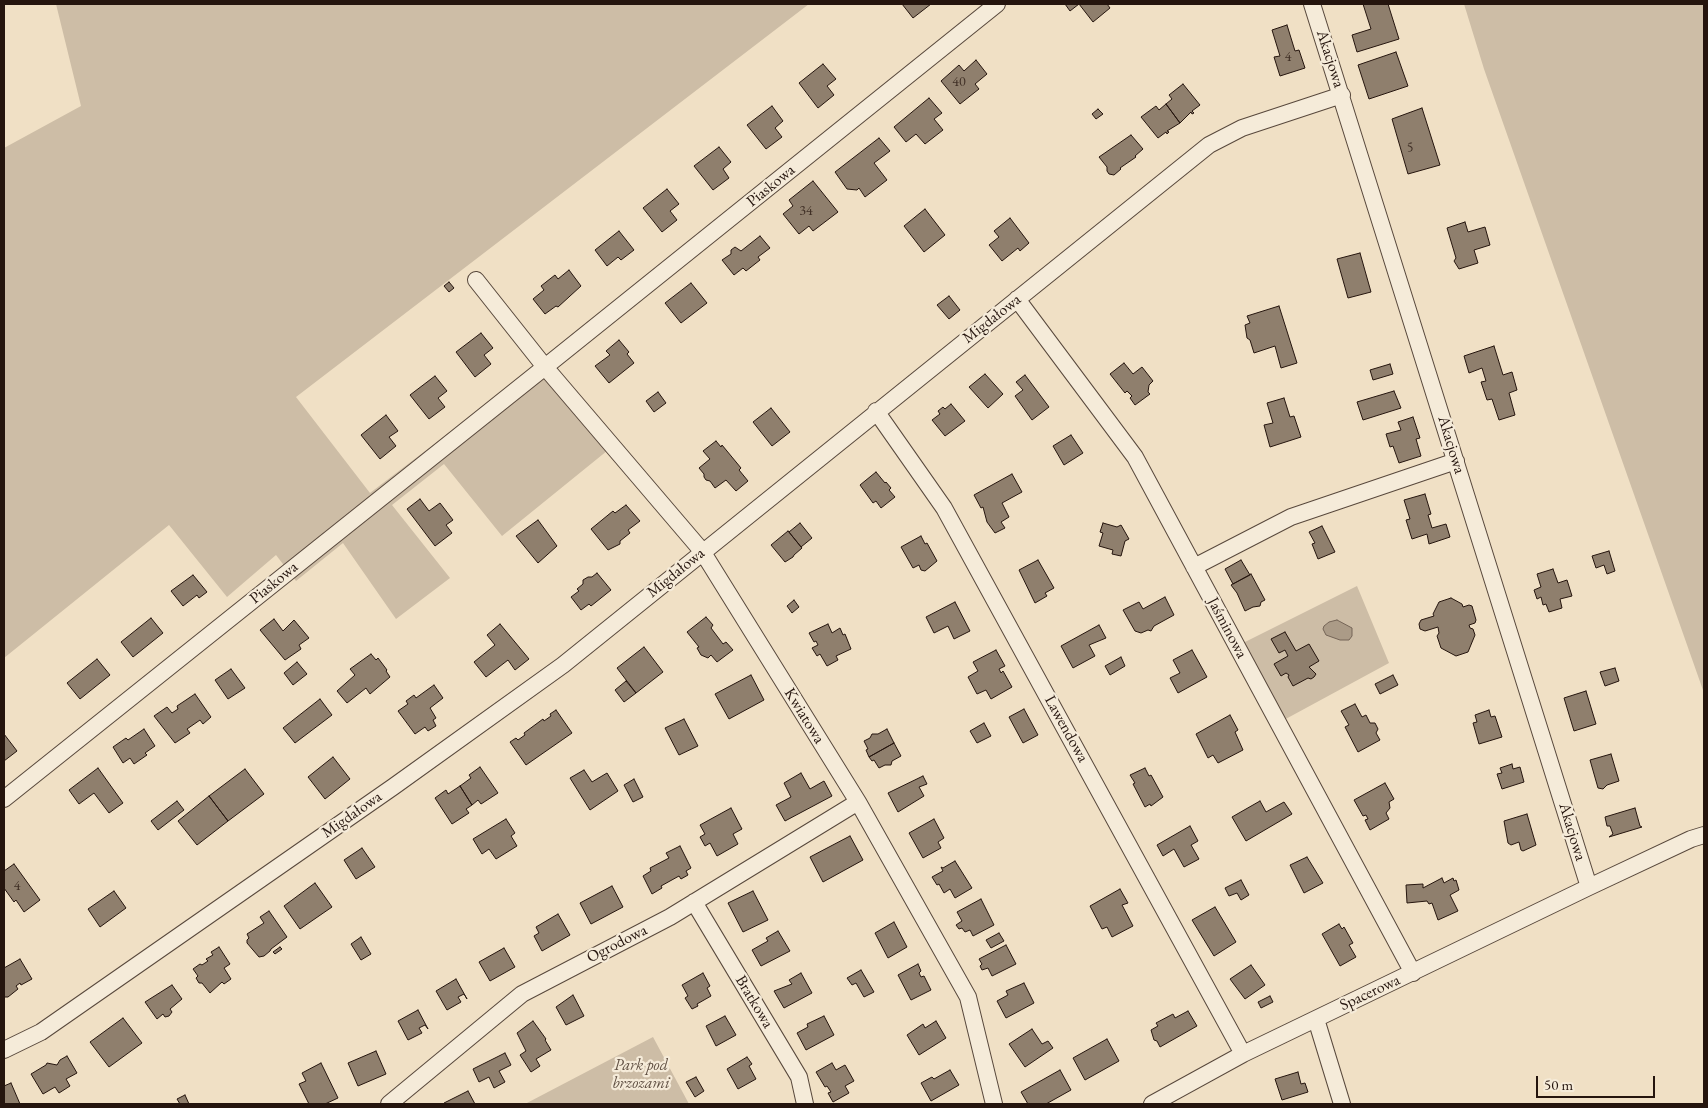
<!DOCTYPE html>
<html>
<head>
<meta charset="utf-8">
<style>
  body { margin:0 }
  #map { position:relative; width:1708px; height:1108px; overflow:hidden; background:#f0e0c5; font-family:"EB Garamond",serif }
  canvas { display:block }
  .frame { position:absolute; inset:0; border:5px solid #25150e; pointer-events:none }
  .scale { position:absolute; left:1536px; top:1076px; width:119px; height:22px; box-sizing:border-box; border:2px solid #25150e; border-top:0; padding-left:6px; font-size:15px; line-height:18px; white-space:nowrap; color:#25150e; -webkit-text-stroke:4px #f5ebd9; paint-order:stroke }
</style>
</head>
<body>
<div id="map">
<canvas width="1708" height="1108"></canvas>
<div class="frame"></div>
<div class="scale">50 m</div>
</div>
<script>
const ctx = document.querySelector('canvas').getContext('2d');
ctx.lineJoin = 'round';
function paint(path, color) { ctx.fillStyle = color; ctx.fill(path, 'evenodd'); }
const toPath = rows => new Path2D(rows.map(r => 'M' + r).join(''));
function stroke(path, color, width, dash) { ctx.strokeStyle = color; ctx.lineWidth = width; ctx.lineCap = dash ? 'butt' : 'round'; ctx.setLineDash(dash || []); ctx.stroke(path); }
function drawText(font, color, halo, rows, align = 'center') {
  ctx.font = font + ' "EB Garamond",serif'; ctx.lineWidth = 4.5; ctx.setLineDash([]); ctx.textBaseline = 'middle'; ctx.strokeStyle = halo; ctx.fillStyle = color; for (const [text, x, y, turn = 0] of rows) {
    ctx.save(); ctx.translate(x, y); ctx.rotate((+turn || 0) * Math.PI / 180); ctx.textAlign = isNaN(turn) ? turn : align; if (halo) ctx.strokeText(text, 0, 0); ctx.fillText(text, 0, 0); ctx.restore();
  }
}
paint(toPath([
  [56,4,809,4,296,397,370,493,547,358,618,442,502,536,444,464,392,505,450,578,396,619,343,543,296,581,276,555,227,597,169,525,4,658,4,148,81,106],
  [1464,4,1704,4,1704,693,1484,69],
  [1357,586,1389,663,1282,721,1241,644],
  [653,1037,689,1104,525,1104]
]), '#cdbda6');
const water = toPath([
  [1337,620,1352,628,1352,636,1349,640,1340,640,1326,635,1323,629,1324,626,1329,622,1337,620]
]);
paint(water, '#ab9b87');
stroke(water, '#756557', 1);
const building = toPath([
  [902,4,931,4,913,18,902,4],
  [1065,4,1107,4,1110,8,1093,22,1079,4,1070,11,1065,4],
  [1363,4,1388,4,1399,39,1357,52,1352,35,1371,29,1363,4],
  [1287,25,1295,51,1299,50,1305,68,1280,76,1274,57,1280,56,1272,30,1287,25],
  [1396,52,1408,86,1369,99,1358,65,1396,52],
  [976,60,987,74,975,84,979,89,960,104,941,81,959,65,964,71,976,60],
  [823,64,836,79,827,86,834,95,818,108,799,83,823,64],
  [1183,84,1200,105,1192,111,1194,113,1192,114,1191,112,1180,123,1166,104,1172,99,1169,95,1183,84],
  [929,98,942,113,934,119,943,130,925,144,916,134,906,142,894,127,929,98],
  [1166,104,1180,123,1167,131,1169,132,1167,134,1166,132,1158,138,1141,117,1156,106,1159,110,1166,104],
  [772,106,783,121,775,128,782,137,766,149,747,125,772,106],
  [1422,108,1440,165,1408,174,1392,119,1422,108],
  [1098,109,1103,114,1096,119,1092,114,1098,109],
  [1131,135,1143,149,1135,156,1136,157,1120,168,1121,169,1114,175,1109,174,1107,171,1107,167,1099,157,1131,135],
  [879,138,890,151,874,163,887,180,865,197,859,188,857,190,847,189,835,172,879,138],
  [719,147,731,162,723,169,729,178,713,190,694,166,719,147],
  [813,181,838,212,813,231,809,226,799,234,783,214,793,206,789,200,813,181],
  [667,189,679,204,670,211,677,220,662,232,643,208,667,189],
  [925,209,945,235,924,252,904,226,925,209],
  [1010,218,1029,243,1020,251,1018,248,1002,261,989,245,999,237,994,231,1010,218],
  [1465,222,1468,232,1485,227,1490,245,1474,250,1478,263,1459,269,1454,261,1456,258,1447,228,1465,222],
  [619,231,634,250,621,260,618,257,607,266,595,250,619,231],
  [760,236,770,248,758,257,760,260,746,271,743,268,734,275,722,260,731,254,731,250,735,247,741,251,760,236],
  [1360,253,1371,292,1348,298,1337,259,1360,253],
  [569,270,581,286,558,307,556,306,545,314,533,299,544,290,541,286,555,275,558,279,569,270],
  [449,282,454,288,449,292,444,286,449,282],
  [691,283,707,303,681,323,665,303,691,283],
  [949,296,960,310,949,319,937,305,949,296],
  [1279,306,1297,363,1281,368,1275,346,1254,353,1250,340,1247,338,1245,325,1250,323,1247,316,1279,306],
  [481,333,493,348,484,355,491,364,475,377,456,352,481,333],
  [619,340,629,352,627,354,634,363,609,383,595,366,610,355,606,351,619,340],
  [1494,346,1503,375,1512,372,1517,390,1509,393,1515,415,1499,420,1492,399,1487,400,1481,382,1486,381,1482,368,1469,373,1464,356,1494,346],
  [1124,363,1133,374,1142,367,1153,381,1149,385,1148,392,1150,394,1135,405,1130,398,1132,396,1127,391,1125,393,1110,374,1124,363],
  [1390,364,1393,374,1373,380,1370,370,1390,364],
  [985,374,1003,394,988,408,969,387,985,374],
  [1025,375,1049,407,1032,420,1015,396,1023,390,1016,382,1025,375],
  [435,376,447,391,438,398,445,407,429,419,410,395,435,376],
  [1394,391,1401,408,1363,420,1357,402,1394,391],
  [658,392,666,403,654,412,646,401,658,392],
  [1284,398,1290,417,1294,416,1301,437,1270,447,1264,425,1273,423,1267,403,1284,398],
  [951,404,965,421,945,436,932,420,940,414,938,411,943,407,945,409,951,404],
  [771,408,790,432,772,446,753,422,771,408],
  [386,415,398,431,389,437,396,446,380,459,361,435,386,415],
  [1413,417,1420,438,1416,439,1421,456,1399,463,1393,446,1390,447,1386,434,1401,430,1398,422,1413,417],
  [1071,435,1083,453,1064,465,1053,446,1071,435],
  [716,441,721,447,722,445,741,468,739,470,748,481,736,491,726,480,715,488,710,481,706,480,704,477,704,474,699,468,710,459,703,451,716,441],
  [876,472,885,483,886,482,891,488,889,490,895,497,881,508,876,501,873,503,860,485,876,472],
  [1012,474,1022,492,1002,503,1009,517,1001,522,1005,528,995,533,987,522,983,507,981,508,974,495,1012,474],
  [1425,494,1431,514,1428,515,1432,528,1446,524,1450,537,1429,544,1427,534,1412,539,1406,520,1410,519,1404,500,1425,494],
  [420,499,429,511,440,503,453,520,446,525,452,533,435,546,407,509,420,499],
  [626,505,640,521,628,530,630,533,620,541,620,544,608,550,591,529,613,511,615,513,626,505],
  [538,520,557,546,538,563,516,536,538,520],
  [800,523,812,538,801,547,789,532,800,523],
  [1103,523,1117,527,1121,525,1129,539,1125,541,1121,556,1112,554,1113,550,1099,546,1103,533,1100,532,1103,523],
  [1322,526,1335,552,1318,559,1312,544,1315,543,1309,532,1322,526],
  [788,531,802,548,794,555,793,557,785,562,771,545,788,531],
  [921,536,925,544,927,543,937,561,925,571,921,570,919,565,913,568,901,547,921,536],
  [1609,551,1615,571,1607,574,1604,565,1596,568,1592,556,1609,551],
  [1038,560,1054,588,1045,593,1047,596,1035,603,1019,570,1038,560],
  [1241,560,1250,575,1233,584,1225,569,1241,560],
  [1553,569,1558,583,1567,580,1572,596,1560,599,1562,608,1549,612,1546,604,1543,605,1541,597,1537,599,1534,590,1541,587,1537,574,1553,569],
  [597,573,611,590,591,606,589,604,581,610,571,597,579,591,577,589,583,584,583,580,588,577,592,577,597,573],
  [1251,574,1265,600,1261,602,1260,606,1253,607,1245,611,1237,593,1231,585,1251,574],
  [193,575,207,592,199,598,197,595,183,606,171,591,193,575],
  [1165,597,1174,615,1154,626,1151,631,1148,630,1141,633,1135,631,1123,610,1139,602,1143,609,1165,597],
  [1451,598,1462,604,1463,607,1469,605,1472,606,1476,620,1475,623,1469,625,1470,628,1473,629,1475,635,1468,652,1456,656,1441,648,1437,636,1439,633,1438,627,1425,631,1420,629,1419,624,1421,620,1434,616,1433,614,1439,602,1451,598],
  [794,600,799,607,792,613,787,606,794,600],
  [955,602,970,631,954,639,948,626,934,633,926,617,955,602],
  [706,617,713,625,711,628,723,644,726,642,733,650,717,662,711,655,708,658,701,655,697,648,699,647,687,632,706,617],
  [151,618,163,633,133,657,121,642,151,618],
  [274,619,283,631,294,620,309,638,299,645,301,649,285,660,260,630,274,619],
  [500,624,529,659,515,670,508,660,486,677,474,662,495,645,487,635,500,624],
  [828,624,832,633,840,628,843,635,845,634,851,649,836,656,838,660,827,666,820,654,817,656,812,648,818,645,816,641,814,642,809,633,828,624],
  [1099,625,1106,638,1089,645,1095,656,1073,668,1061,646,1099,625],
  [1285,632,1296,651,1309,644,1319,661,1309,667,1316,674,1314,677,1311,679,1308,678,1293,686,1288,677,1289,675,1286,673,1281,676,1274,664,1288,656,1285,650,1279,653,1271,639,1285,632],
  [644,647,663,672,636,693,617,668,644,647],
  [996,650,1005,666,999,669,1001,673,1003,671,1012,687,991,699,986,690,977,694,968,677,978,671,973,662,996,650],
  [1192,650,1207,677,1178,693,1170,678,1180,673,1173,660,1192,650],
  [371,654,376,660,378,658,387,670,386,671,390,677,370,694,366,688,347,703,337,691,355,675,350,669,371,654],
  [1121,657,1125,666,1110,675,1105,666,1121,657],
  [97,659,110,675,80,699,67,683,97,659],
  [297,662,307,674,293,685,284,673,297,662],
  [1615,668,1619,681,1605,686,1600,672,1615,668],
  [231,669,245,688,228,699,215,680,231,669],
  [751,675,764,700,729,719,715,694,751,675],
  [1393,675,1398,685,1380,694,1375,684,1393,675],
  [626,681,636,693,624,702,615,690,626,681],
  [434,685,443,698,430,708,436,718,433,720,436,726,428,731,425,727,415,734,398,711,408,704,406,701,414,695,416,698,434,685],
  [1586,691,1596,724,1574,731,1564,698,1586,691],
  [195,694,211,717,203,724,200,720,187,729,190,733,175,743,154,716,167,707,172,713,178,709,177,706,195,694],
  [320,699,332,715,295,743,283,728,320,699],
  [1355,704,1362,717,1366,715,1370,723,1375,723,1378,729,1376,733,1380,740,1358,752,1345,727,1349,725,1341,711,1355,704],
  [1024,709,1038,735,1023,743,1009,717,1024,709],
  [556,710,572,733,526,765,510,742,516,738,518,740,525,735,524,733,543,719,544,721,551,716,550,714,556,710],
  [1489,710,1491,717,1495,716,1502,737,1479,744,1473,723,1477,722,1475,715,1489,710],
  [1230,715,1238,730,1235,732,1243,750,1218,763,1213,755,1208,758,1196,734,1230,715],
  [684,719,698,746,679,755,665,728,684,719],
  [984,723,991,736,977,743,970,731,984,723],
  [144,729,155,746,145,753,147,755,134,764,130,758,123,763,113,747,126,738,128,740,144,729],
  [887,729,894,743,869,757,866,750,868,749,864,741,870,738,872,734,878,734,887,729],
  [4,734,17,751,4,761,4,734],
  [894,743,901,756,892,761,891,765,885,765,879,768,874,760,872,761,869,757,894,743],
  [1611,754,1619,781,1607,785,1603,789,1598,788,1590,760,1611,754],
  [333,757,350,779,325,799,308,777,333,757],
  [1512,764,1513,769,1520,767,1524,782,1502,789,1497,774,1502,773,1500,768,1512,764],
  [480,767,498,793,481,804,478,800,472,805,460,786,471,778,469,775,480,767],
  [98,768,123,803,109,813,94,793,79,804,69,790,98,768],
  [1145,768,1149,776,1151,775,1163,797,1151,806,1150,804,1145,807,1133,784,1135,783,1130,775,1145,768],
  [245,769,264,794,228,821,209,796,245,769],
  [584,770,592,782,607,773,618,791,590,810,570,778,584,770],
  [801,773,810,789,824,781,832,796,785,821,776,805,791,797,784,783,801,773],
  [923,776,927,784,919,787,924,796,898,812,888,793,923,776],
  [634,779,643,797,633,802,624,785,634,779],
  [1385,783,1394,799,1389,802,1390,808,1386,813,1389,819,1370,830,1365,820,1368,819,1366,815,1363,816,1354,800,1385,783],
  [460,786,472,805,466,809,469,813,452,824,435,798,446,790,448,794,460,786],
  [209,796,228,821,197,845,178,821,209,796],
  [177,801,184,810,158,830,151,821,177,801],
  [1260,801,1266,812,1284,802,1292,814,1246,841,1232,817,1260,801],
  [731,808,742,829,733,834,738,844,717,856,710,843,705,846,700,837,705,834,700,825,731,808],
  [1635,808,1640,826,1642,827,1609,837,1613,834,1610,826,1607,826,1605,817,1635,808],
  [1527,814,1536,845,1523,851,1521,850,1519,842,1511,845,1508,843,1504,821,1527,814],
  [506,819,515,833,511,836,517,846,496,859,489,849,482,854,473,839,506,819],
  [934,819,944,838,938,842,941,848,923,858,909,833,934,819],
  [1190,826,1198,841,1191,845,1199,859,1184,867,1174,849,1163,856,1157,845,1190,826],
  [850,836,863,860,823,882,810,857,850,836],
  [680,846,691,868,686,871,688,875,681,879,679,876,661,886,662,888,652,894,643,876,651,871,650,868,669,858,666,853,680,846],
  [362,848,375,867,356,879,344,860,362,848],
  [1307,857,1323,883,1304,893,1290,865,1307,857],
  [955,861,972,888,955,898,950,889,944,893,939,884,937,885,932,877,943,871,941,867,943,868,955,861],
  [14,864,40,900,24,912,16,900,14,902,4,888,4,871,14,864],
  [1442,878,1444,883,1453,878,1454,881,1456,880,1459,890,1450,895,1458,911,1438,920,1432,903,1429,904,1427,901,1407,903,1406,885,1423,884,1423,888,1442,878],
  [1241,880,1249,895,1241,900,1237,893,1229,896,1225,888,1241,880],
  [315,883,332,907,300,929,284,906,315,883],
  [612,886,623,907,591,924,580,903,612,886],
  [1120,889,1128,903,1122,905,1133,926,1112,937,1107,927,1102,929,1090,906,1120,889],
  [114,891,126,908,100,927,88,909,114,891],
  [753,891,768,920,743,932,728,903,753,891],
  [981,899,994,925,973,936,970,930,965,932,962,928,959,929,956,925,962,921,957,912,981,899],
  [1215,907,1236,942,1214,956,1192,920,1215,907],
  [269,911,287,937,271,949,270,951,264,956,259,957,247,943,247,940,249,938,247,934,264,923,260,917,269,911],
  [558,914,570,935,542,951,534,936,539,933,536,927,558,914],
  [894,922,907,947,888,958,875,933,894,922],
  [1339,924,1342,929,1344,927,1353,943,1349,945,1356,957,1340,966,1322,934,1339,924],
  [778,931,790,951,761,966,752,950,768,941,766,938,778,931],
  [999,933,1004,941,991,948,986,940,999,933],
  [361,937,371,954,361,960,351,944,361,937],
  [1006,945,1016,964,992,976,988,968,982,970,980,966,982,964,979,959,1006,945],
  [219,947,230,964,224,968,231,979,224,984,222,982,210,993,202,983,199,983,196,978,198,976,193,969,200,964,202,965,208,961,206,959,213,955,211,952,219,947],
  [280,947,282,949,275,954,273,952,280,947],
  [504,948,515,967,490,981,479,962,504,948],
  [20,959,32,979,21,985,20,983,16,986,18,989,8,997,4,997,4,968,20,959],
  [918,964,921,971,919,973,921,977,924,976,931,990,911,1000,898,975,918,964],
  [1251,965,1265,985,1245,999,1230,979,1251,965],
  [861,970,874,992,864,997,856,983,852,985,847,978,861,970],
  [703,973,710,986,707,988,711,996,697,1004,698,1006,692,1009,685,998,688,996,682,985,703,973],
  [801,973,812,993,784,1008,774,991,792,984,789,980,801,973],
  [456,979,467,999,464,994,458,997,461,1002,447,1010,436,991,456,979],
  [1024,983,1034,1003,1006,1018,997,1001,1008,995,1006,991,1024,983],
  [172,985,182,999,170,1009,172,1012,169,1016,165,1017,163,1014,157,1019,145,1002,172,985],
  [573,995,584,1016,566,1025,556,1007,573,995],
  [1270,996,1273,1002,1261,1008,1258,1002,1270,996],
  [418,1010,428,1029,425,1025,419,1028,422,1033,408,1040,398,1021,418,1010],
  [1188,1011,1197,1026,1160,1047,1157,1041,1154,1040,1151,1030,1158,1026,1156,1023,1173,1014,1175,1018,1188,1011],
  [725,1016,736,1035,716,1046,706,1026,725,1016],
  [824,1016,834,1035,806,1050,797,1033,808,1027,807,1024,824,1016],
  [123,1018,142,1043,109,1067,90,1042,123,1018],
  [533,1021,546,1039,545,1040,551,1050,536,1059,540,1066,531,1072,520,1055,526,1051,517,1033,533,1021],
  [936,1021,946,1038,919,1055,907,1035,923,1024,925,1028,936,1021],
  [1032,1029,1042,1044,1048,1041,1053,1048,1025,1067,1009,1044,1032,1029],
  [1107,1039,1119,1061,1085,1080,1073,1058,1107,1039],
  [376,1051,386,1074,358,1086,348,1063,376,1051],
  [505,1053,511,1065,499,1071,505,1082,494,1088,489,1077,479,1082,473,1069,505,1053],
  [67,1056,77,1073,66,1079,70,1086,59,1093,55,1087,43,1094,31,1074,46,1065,47,1063,57,1065,60,1060,67,1056],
  [747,1057,752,1064,749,1066,756,1079,738,1089,727,1069,747,1057],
  [321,1063,338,1098,325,1104,309,1104,299,1084,306,1081,302,1073,321,1063],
  [832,1063,836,1070,845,1065,854,1081,845,1086,849,1093,833,1102,828,1093,831,1092,827,1086,825,1087,816,1072,832,1063],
  [950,1070,959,1085,931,1101,921,1083,932,1077,934,1079,950,1070],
  [1060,1070,1071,1090,1046,1104,1028,1104,1021,1092,1060,1070],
  [1298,1072,1301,1084,1305,1083,1308,1092,1282,1100,1275,1079,1298,1072],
  [696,1077,704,1091,695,1097,686,1082,696,1077],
  [11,1083,20,1104,4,1104,4,1086,11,1083],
  [468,1091,475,1104,444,1104,444,1103,468,1091],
  [185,1095,189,1104,180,1104,177,1099,185,1095]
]);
paint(building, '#8f7f6d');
stroke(building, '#25150e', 1);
const street = toPath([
  [1312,4,1589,887],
  [476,280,545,367,702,551,858,802,968,997,994,1104],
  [1017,299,1135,457,1413,973],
  [876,411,944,508,1243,1054],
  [1194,567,1291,517,1456,461],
  [4,799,545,367,997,4],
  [694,902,799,1077,805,1104],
  [1316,1019,1342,1104],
  [4,1050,41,1032,393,787,563,665,1209,145,1242,128,1342,95],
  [389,1104,522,994,670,917,858,802],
  [1152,1104,1243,1054,1589,887,1691,839,1704,835]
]);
stroke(street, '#58483c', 18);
stroke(street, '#f5ebd9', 16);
drawText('14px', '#403026', null, [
  ["4",1288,57],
  ["40",959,82],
  ["5",1410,148],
  ["34",806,211],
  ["4",17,886]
]);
drawText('16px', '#25150e', '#f5ebd9', [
  ["Akacjowa",1330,59,72],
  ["Piaskowa",771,186,-39],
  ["Migdałowa",992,319,-38],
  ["Akacjowa",1451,445,73],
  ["Migdałowa",676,573,-39],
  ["Piaskowa",274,583,-39],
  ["Jaśminowa",1227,628,62],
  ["Kwiatowa",804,716,58],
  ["Lawendowa",1066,729,61],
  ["Migdałowa",352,815,-35],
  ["Akacjowa",1572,832,73],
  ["Ogrodowa",617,944,-27],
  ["Spacerowa",1370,993,-25],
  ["Bratkowa",754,1002,59]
]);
drawText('italic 16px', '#605043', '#f5ebd9', [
  ["Park pod",641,1066],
  ["brzozami",641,1084]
]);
</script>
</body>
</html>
